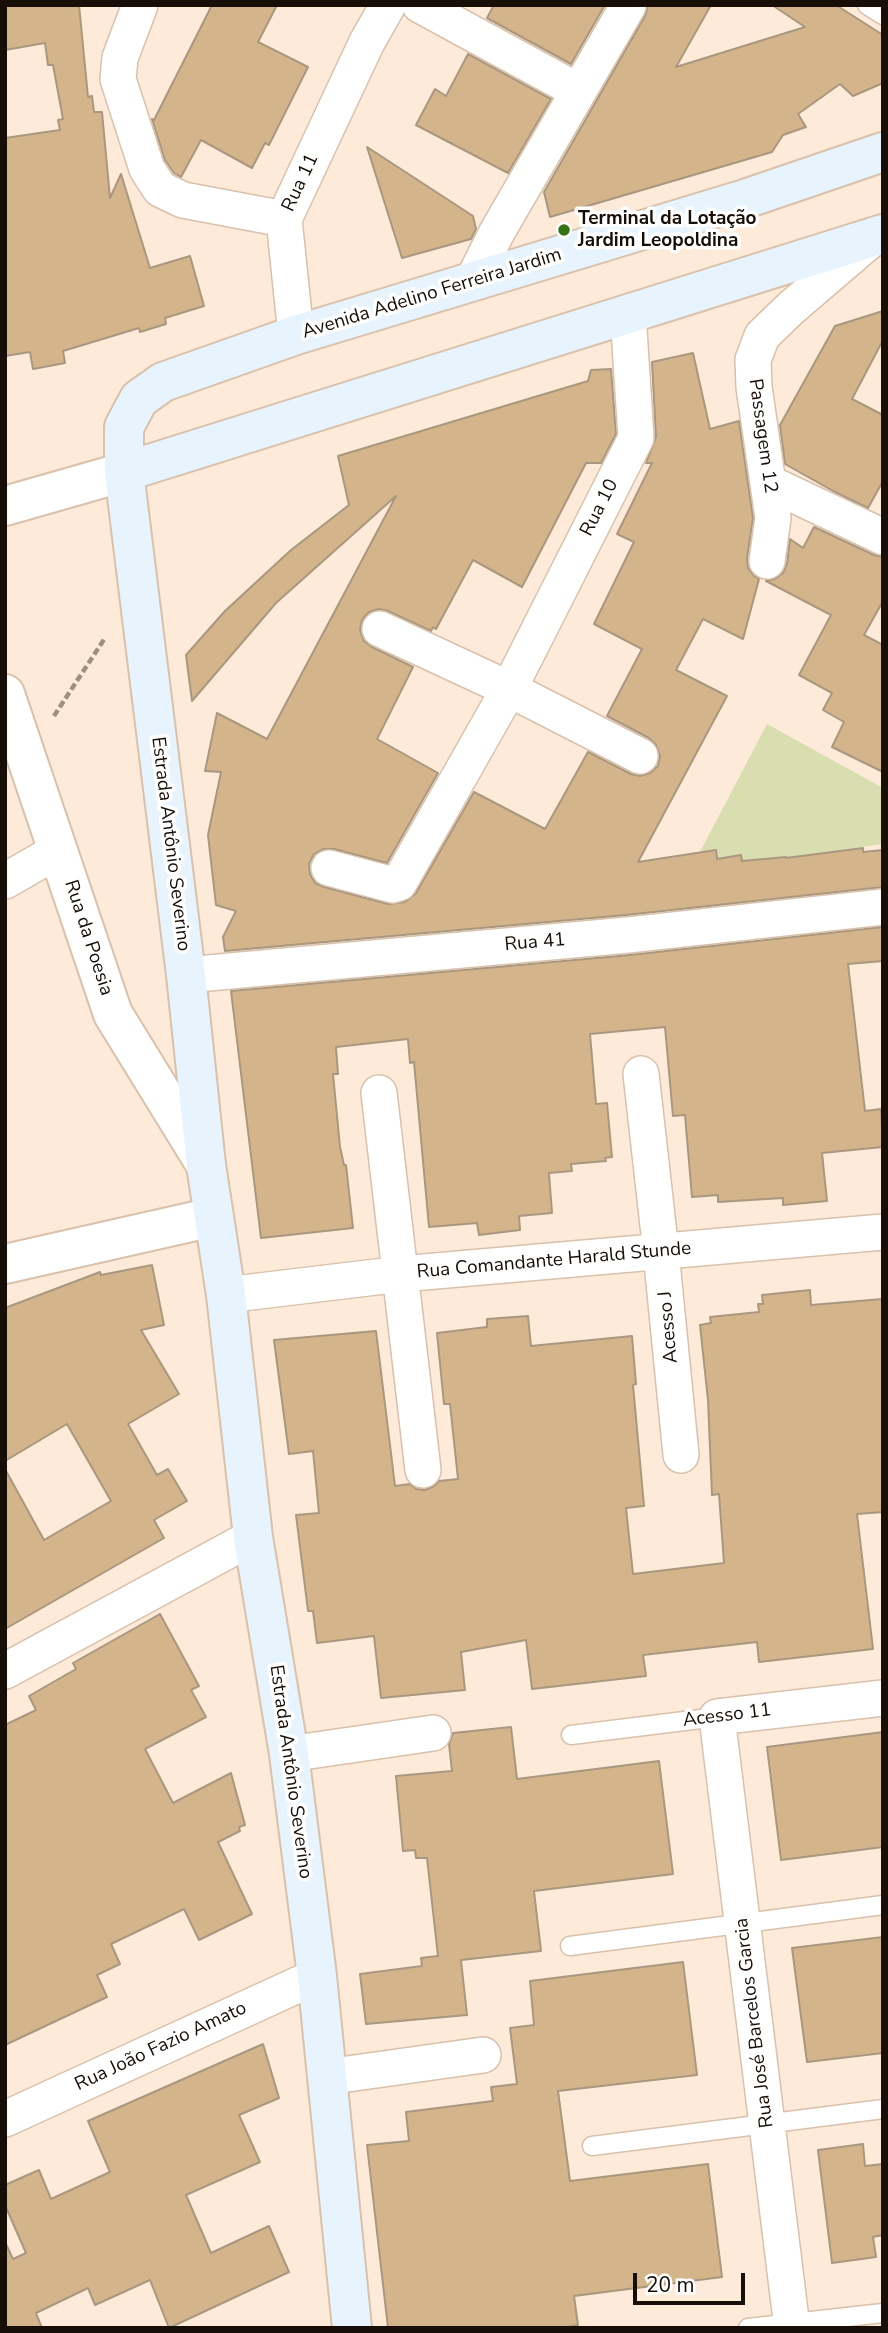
<!DOCTYPE html>
<html>
<head>
<meta charset="utf-8">
<style>
  body { margin:0 }
  #map { position:relative; width:888px; height:2333px; overflow:hidden; background:#feead8; font-family:"Nunito Sans",sans-serif }
  canvas { display:block }
  .frame { position:absolute; inset:0; border:7px solid #170e07; pointer-events:none }
  .scale { position:absolute; left:633px; top:2273px; width:112px; height:32px; box-sizing:border-box; border:4px solid #170e07; border-top:0; padding-left:9px; font-size:21px; line-height:24px; white-space:nowrap; color:#170e07; -webkit-text-stroke:5px #fff; paint-order:stroke }
</style>
</head>
<body>
<div id="map">
<canvas width="888" height="2333"></canvas>
<div class="frame"></div>
<div class="scale">20 m</div>
</div>
<script>
const ctx = document.querySelector('canvas').getContext('2d');
ctx.lineJoin = 'round';
function paint(path, color) { ctx.fillStyle = color; ctx.fill(path, 'evenodd'); }
const toPath = rows => new Path2D(rows.map(r => 'M' + r).join(''));
function stroke(path, color, width, dash) { ctx.strokeStyle = color; ctx.lineWidth = width; ctx.lineCap = dash ? 'butt' : 'round'; ctx.setLineDash(dash || []); ctx.stroke(path); }
function drawText(font, color, halo, rows, align = 'center') {
  ctx.font = font + ' "Nunito Sans",sans-serif'; ctx.lineWidth = 7; ctx.setLineDash([]); ctx.textBaseline = 'middle'; ctx.strokeStyle = halo; ctx.fillStyle = color; for (const [text, x, y, turn = 0] of rows) {
    ctx.save(); ctx.translate(x, y); ctx.rotate((+turn || 0) * Math.PI / 180); ctx.textAlign = isNaN(turn) ? turn : align; if (halo) ctx.strokeText(text, 0, 0); ctx.fillText(text, 0, 0); ctx.restore();
  }
}
paint(toPath([
  [767,724,883,788,883,844,690,871]
]), '#d8deaf');
const building = toPath([
  [5,5,79,5,88,97,92,96,94,112,102,112,110,198,121,174,150,268,190,256,204,306,165,318,166,324,140,332,139,328,63,351,65,363,33,369,30,352,5,356,5,138,60,130,58,120,63,119,53,65,48,65,45,43,5,50,5,5],
  [212,5,277,5,258,42,308,67,269,145,265,143,252,168,201,140,181,177,174,173,165,160,152,119,154,120,212,5],
  [494,5,605,5,571,64,487,18,494,5],
  [648,5,711,5,676,67,805,27,772,5,836,5,883,35,883,83,853,96,840,84,798,114,806,127,783,135,772,152,550,217,544,192,645,16,648,5],
  [468,54,551,99,508,173,416,125,435,89,446,96,468,54],
  [367,147,473,216,476,229,471,239,402,258,367,147],
  [883,311,883,340,852,399,883,415,883,481,868,508,833,491,785,464,780,425,835,326,883,311],
  [693,353,710,429,739,421,753,518,747,558,748,568,754,576,759,579,743,639,703,619,676,670,727,696,638,862,716,850,717,859,741,855,742,861,786,857,786,858,863,848,863,852,883,850,883,887,626,915,225,951,223,937,236,911,216,905,208,835,221,772,205,771,217,713,267,739,396,496,276,603,192,701,186,655,225,611,291,550,349,505,338,456,588,381,591,370,611,369,616,434,601,463,586,463,522,587,473,560,436,629,433,627,431,631,388,611,379,609,369,612,362,620,360,630,364,641,372,647,413,667,377,739,438,773,387,863,334,849,323,849,314,854,309,864,310,874,315,883,324,887,388,904,405,902,416,893,474,792,545,829,588,752,631,774,640,776,650,773,658,766,660,756,656,745,649,738,607,716,642,649,594,624,634,542,617,534,652,463,646,463,656,437,652,362,693,353],
  [814,527,874,555,883,557,883,601,864,635,883,645,883,772,832,747,844,722,823,710,832,693,799,675,831,615,766,581,775,579,783,573,787,564,790,539,803,548,814,527],
  [883,927,883,961,848,964,865,1111,881,1109,883,1147,822,1153,827,1201,783,1205,783,1198,718,1202,718,1195,692,1197,685,1115,673,1116,665,1027,590,1034,596,1104,607,1103,612,1157,605,1158,606,1161,571,1164,572,1171,549,1173,552,1213,519,1216,520,1230,479,1235,477,1223,429,1227,414,1062,410,1063,408,1039,336,1047,338,1074,333,1074,340,1147,344,1165,346,1165,353,1228,261,1238,231,991,630,955,883,927],
  [152,1265,164,1325,141,1330,179,1394,128,1424,157,1475,168,1469,187,1501,154,1520,164,1538,5,1629,5,1469,44,1540,111,1501,67,1424,5,1461,5,1308,100,1272,101,1275,152,1265],
  [810,1290,811,1305,883,1299,883,1512,857,1514,873,1649,759,1662,757,1642,643,1655,646,1676,532,1689,526,1640,461,1652,465,1690,381,1698,374,1636,317,1643,313,1611,308,1611,296,1515,319,1513,313,1451,289,1454,274,1340,376,1331,395,1486,410,1484,416,1489,425,1490,434,1486,439,1481,458,1479,450,1404,444,1404,437,1333,487,1327,487,1319,528,1316,531,1346,632,1336,636,1384,633,1385,644,1506,626,1508,633,1574,724,1563,719,1494,712,1495,708,1400,700,1325,711,1323,710,1317,759,1312,758,1304,763,1304,762,1295,810,1290],
  [160,1614,199,1686,191,1690,206,1717,145,1749,173,1803,231,1773,245,1825,239,1827,240,1831,218,1842,252,1914,199,1940,184,1909,111,1944,120,1964,97,1975,107,1997,5,2045,5,1725,36,1710,29,1696,76,1669,73,1663,160,1614],
  [511,1727,517,1779,659,1761,673,1874,534,1891,541,1951,461,1960,467,2015,366,2024,360,1974,422,1966,421,1958,438,1956,427,1858,416,1858,415,1850,403,1851,396,1776,452,1771,449,1744,453,1733,511,1727],
  [883,1732,883,1847,781,1860,767,1747,883,1732],
  [883,1937,883,2053,807,2062,792,1948,883,1937],
  [683,1962,697,2075,558,2091,570,2181,708,2164,722,2277,574,2296,578,2325,561,2328,388,2328,367,2145,409,2141,406,2112,493,2101,491,2087,517,2084,510,2028,534,2025,530,1981,683,1962],
  [263,2044,279,2098,239,2115,260,2162,186,2195,211,2253,269,2226,289,2272,169,2328,150,2280,95,2305,88,2288,36,2313,42,2328,5,2328,5,2242,13,2259,26,2253,5,2205,5,2185,39,2170,51,2199,110,2172,88,2121,263,2044],
  [863,2144,865,2166,883,2164,883,2235,873,2237,876,2257,832,2263,818,2150,863,2144]
]);
paint(building, '#d4b58b');
stroke(building, '#a9977f', 2);
const service = toPath([
  [867,5,883,15],
  [571,1735,717,1717],
  [570,1946,883,1905],
  [592,2146,883,2109],
  [748,2328,883,2313]
]);
const minor = toPath([
  [140,5,120,58,118,79,147,169,160,189,183,200,284,219],
  [420,5,578,91],
  [472,282,497,232,628,6],
  [296,335,284,219,367,42,388,5],
  [769,483,883,537],
  [767,561,773,518,754,387,753,360,762,336,791,308,874,237],
  [380,629,509,689,640,756],
  [329,868,393,885,399,883,509,689,636,438,628,314],
  [5,881,59,850],
  [186,975,628,935,883,907],
  [641,1074,661,1252,681,1455],
  [379,1093,423,1470],
  [226,1295,401,1274,883,1232],
  [5,1671,253,1537],
  [289,1754,433,1733],
  [326,2077,483,2055],
  [5,2119,317,1976],
  [792,2328,717,1717,883,1698]
]);
const tertiary = toPath([
  [5,506,124,472],
  [5,694,113,1014,206,1165],
  [5,1264,213,1217]
]);
const secondary = toPath([
  [124,472,883,234],
  [352,2328,317,1976,289,1754,253,1537,226,1295,206,1165,186,975,124,472,124,427,139,399,163,382,296,335,745,199,883,152]
]);
stroke(service, '#d9c1ab', 21);
stroke(minor, '#d9c1ab', 38);
stroke(tertiary, '#d9c1ab', 42);
stroke(secondary, '#d9c1ab', 42);
stroke(toPath([
  [54,716,105,638]
]), '#9e8f81', 4.5, [7, 3.5]);
stroke(service, '#fff', 18);
stroke(minor, '#fff', 35);
stroke(tertiary, '#fff', 38);
stroke(secondary, '#e7f4fe', 38);
for (const [x, y, r, color] of [
  [564,230,7,"#337512"]
]) { const dot = new Path2D(); dot.arc(x, y, r, 0, 2 * Math.PI); ctx.fillStyle = color; ctx.fill(dot); stroke(dot, '#fff', 2.5); }
drawText('19px', '#170e07', '#fff', [
  ["Rua 11",301,183,-65],
  ["Avenida Adelino Ferreira Jardim",432,294,-17],
  ["Passagem 12",762,436,82],
  ["Rua 10",600,508,-63],
  ["Estrada Antônio Severino",170,844,83],
  ["Rua da Poesia",88,938,72],
  ["Rua 41",535,943,-5],
  ["Rua Comandante Harald Stunde",554,1261,-5],
  ["Acesso J",669,1327,-95],
  ["Acesso 11",727,1716,-7],
  ["Estrada Antônio Severino",290,1772,82],
  ["Rua José Barcelos Garcia",755,2023,-97],
  ["Rua João Fazio Amato",161,2047,-25]
]);
drawText('bold 19px', '#170e07', '#fff', [
  ["Terminal da Lotação",578,219],
  ["Jardim Leopoldina",578,241]
], 'left');
</script>
</body>
</html>
